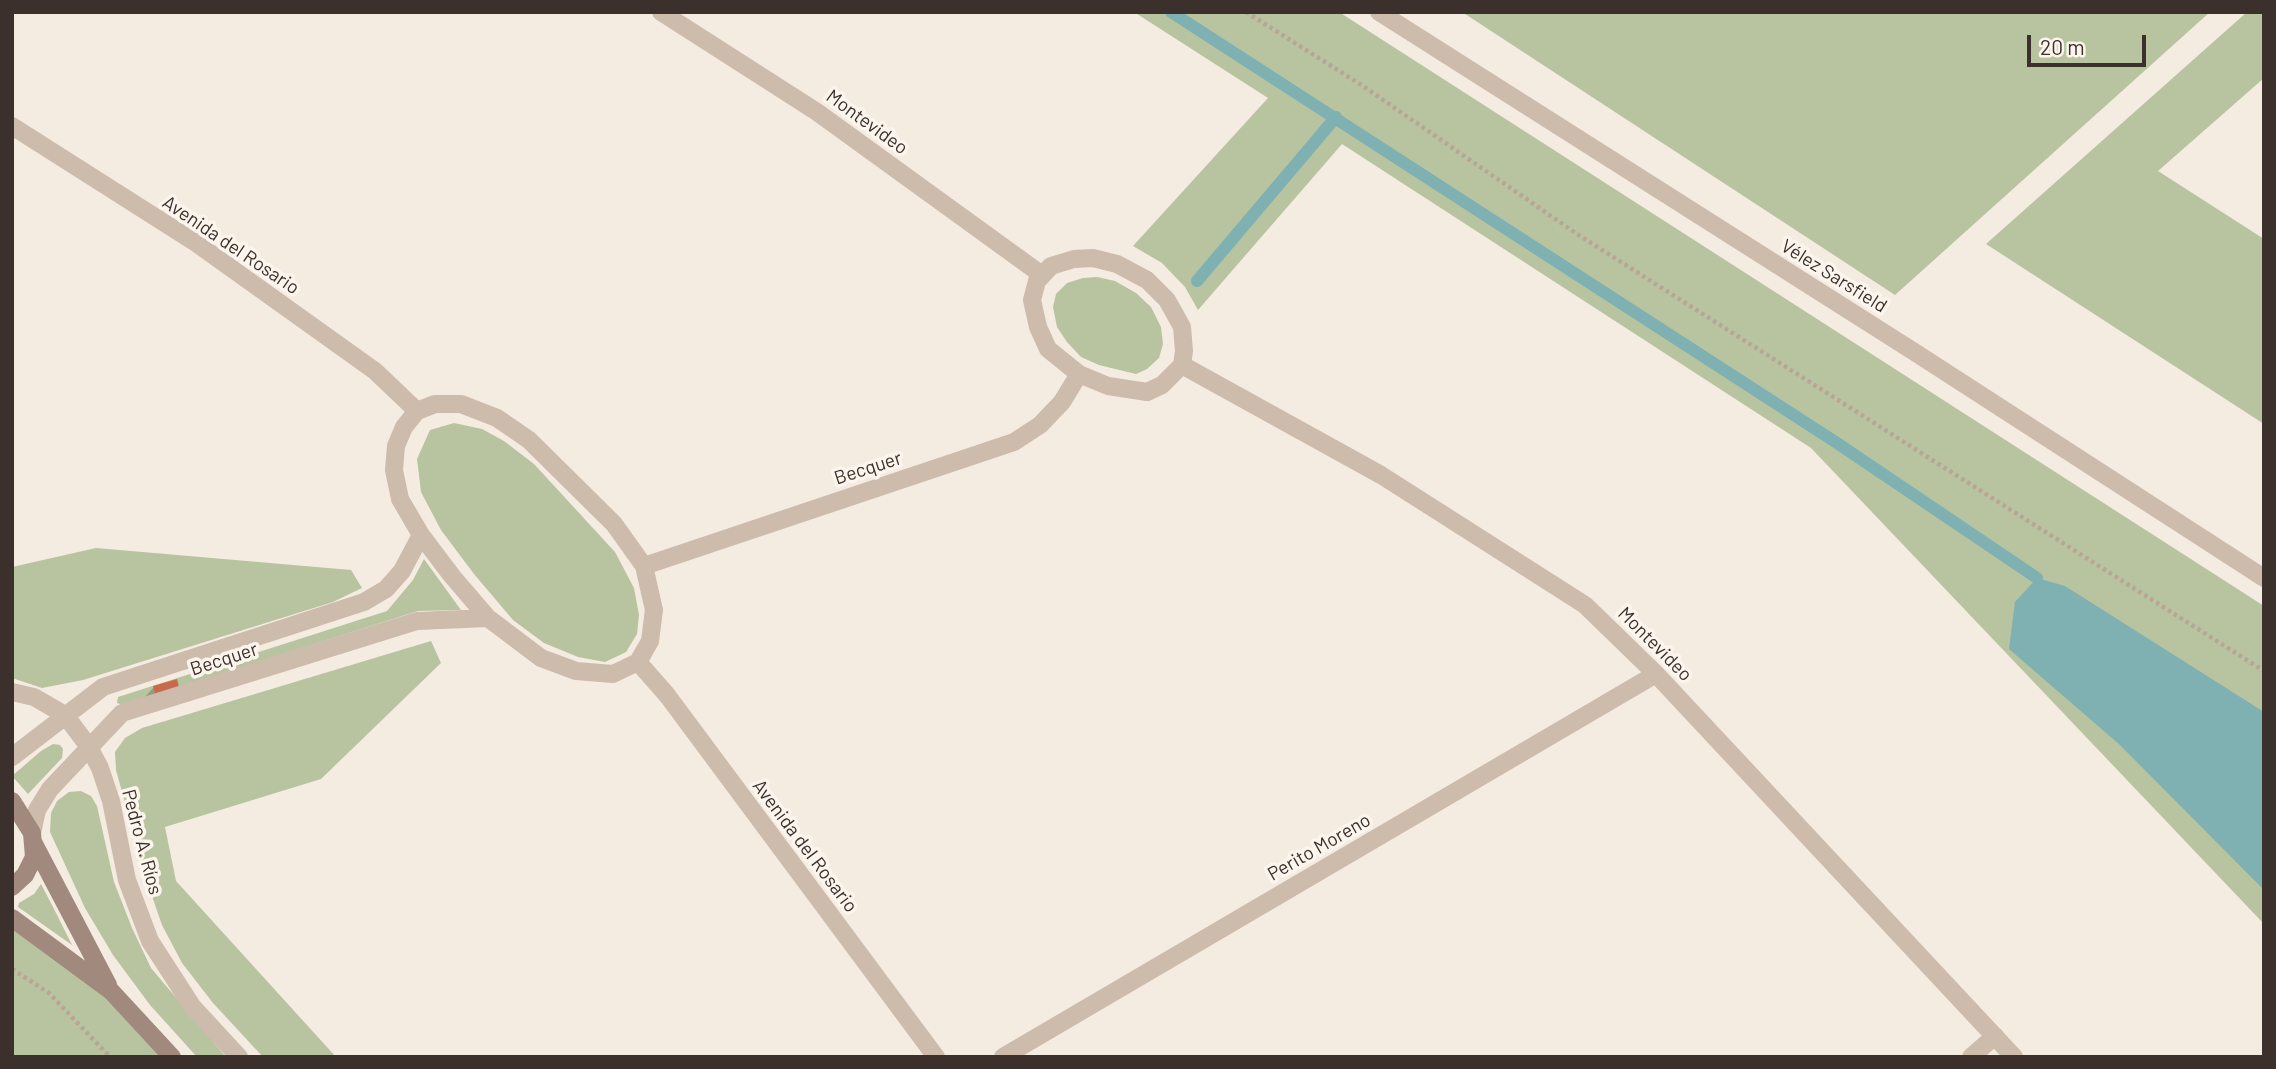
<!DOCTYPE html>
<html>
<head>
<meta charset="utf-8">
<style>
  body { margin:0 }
  #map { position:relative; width:2276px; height:1069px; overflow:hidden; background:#f4ebe1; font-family:Barlow,sans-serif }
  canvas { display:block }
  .frame { position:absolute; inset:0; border:14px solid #3b302b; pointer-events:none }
  .scale { position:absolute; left:2027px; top:35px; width:119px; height:32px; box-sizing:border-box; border:4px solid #3b302b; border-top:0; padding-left:9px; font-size:21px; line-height:24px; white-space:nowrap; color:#3b302b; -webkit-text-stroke:5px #fbf5ee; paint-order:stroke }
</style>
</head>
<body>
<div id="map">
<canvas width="2276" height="1069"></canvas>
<div class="frame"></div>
<div class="scale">20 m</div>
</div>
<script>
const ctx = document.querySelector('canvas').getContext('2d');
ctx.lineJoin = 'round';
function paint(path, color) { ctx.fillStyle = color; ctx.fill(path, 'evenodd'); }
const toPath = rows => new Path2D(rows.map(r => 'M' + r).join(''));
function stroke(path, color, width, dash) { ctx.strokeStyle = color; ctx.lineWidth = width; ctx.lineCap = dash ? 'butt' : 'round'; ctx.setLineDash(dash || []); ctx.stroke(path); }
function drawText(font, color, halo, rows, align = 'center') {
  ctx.font = font + ' Barlow,sans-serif'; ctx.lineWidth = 7; ctx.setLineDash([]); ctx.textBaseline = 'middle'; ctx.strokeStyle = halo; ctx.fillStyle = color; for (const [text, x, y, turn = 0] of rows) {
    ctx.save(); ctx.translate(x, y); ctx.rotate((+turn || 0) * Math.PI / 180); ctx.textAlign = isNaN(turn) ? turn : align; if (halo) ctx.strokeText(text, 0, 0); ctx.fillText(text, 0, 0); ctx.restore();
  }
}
paint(toPath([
  [1134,12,1339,12,2264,606,2264,924,1811,448,1342,144,1198,310,1185,287,1162,263,1133,246,1268,98],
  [1462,12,2210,12,1895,295],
  [2247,12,2264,12,2264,78,2158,171,2264,239,2264,424,1986,244],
  [1097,277,1115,281,1136,293,1151,307,1161,327,1163,344,1159,358,1147,369,1136,374,1099,365,1081,357,1067,342,1057,327,1053,307,1056,294,1067,283,1083,278],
  [454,423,482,429,504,441,534,464,615,552,634,588,639,615,637,634,626,652,605,662,578,657,544,643,513,620,474,574,441,530,421,492,417,459,430,430],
  [96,548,351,570,362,588,333,602,83,680,42,688,12,678,12,567],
  [424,559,461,610,418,611,123,705,117,703,118,697,387,611,413,580],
  [431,641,441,663,321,779,165,827,176,881,336,1057,263,1057,213,1003,182,963,162,925,145,876,116,770,115,752,125,738,142,728],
  [53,744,60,745,63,749,62,758,28,794,12,776,41,751],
  [81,791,91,796,97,806,114,882,132,928,151,968,226,1057,197,1057,150,1005,113,955,85,908,50,832,51,813,57,801,69,792],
  [41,884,53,907,72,945,18,907,19,903,34,894],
  [12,918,51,945,172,1057,12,1057]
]), '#b8c4a0');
paint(toPath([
  [2037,578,2065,586,2264,712,2264,890,2120,745,2009,649,2015,602]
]), '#7fb0b2');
paint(toPath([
  [176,681,146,701,145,697,153,688]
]), '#0003');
stroke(toPath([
  [1171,12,1837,443,2037,578],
  [1197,281,1336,117]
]), '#7fb0b2', 12);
paint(toPath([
  [177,679,179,687,155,694,153,686]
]), '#c8694b');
stroke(toPath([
  [1246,12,1363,86,1577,234,2264,671],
  [12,969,49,993,110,1057]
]), '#b9a596', 4.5, [3.5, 3.5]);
stroke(toPath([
  [661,12,817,112,1042,275],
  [1379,12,1916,353,2264,578],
  [12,126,196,243,375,371,417,411],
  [1093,258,1117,264,1147,280,1167,300,1182,327,1184,351,1182,365,1162,385,1147,392,1108,386,1079,374,1048,349,1038,327,1032,300,1037,281,1051,266,1074,259,1093,258],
  [1182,365,1381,475,1585,605,1656,674,2014,1057],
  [435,404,461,404,497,418,529,440,614,524,644,566,654,610,650,641,638,662,613,674,576,671,541,658,488,618,452,576,421,535,400,499,394,470,396,446,404,427,417,411,435,404],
  [644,566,1014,442,1040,425,1062,402,1079,374],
  [638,662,667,695,936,1057],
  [12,692,34,697,65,715,89,747,100,768,111,801,127,880,150,941,192,1006,239,1057],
  [12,757,103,687,364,602,386,589,402,571,421,535],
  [32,833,37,810,50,789,122,713,417,621,488,618],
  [1003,1057,1656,674],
  [1971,1057,1995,1036]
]), '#cdbbac', 18);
stroke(toPath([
  [12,801,32,833,34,857,25,875,12,887],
  [33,842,108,985],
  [12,918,111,991,172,1057]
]), '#a18a7d', 18);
drawText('19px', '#3b302b', '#fbf5ee', [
  ["Montevideo",867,122,36],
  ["Avenida del Rosario",231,245,34],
  ["Vélez Sarsfield",1834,276,32],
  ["Becquer",868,468,-18],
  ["Montevideo",1655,644,45],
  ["Becquer",224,659,-18],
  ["Pedro A. Ríos",142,842,75],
  ["Avenida del Rosario",805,846,53],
  ["Perito Moreno",1319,847,-30]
]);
</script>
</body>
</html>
